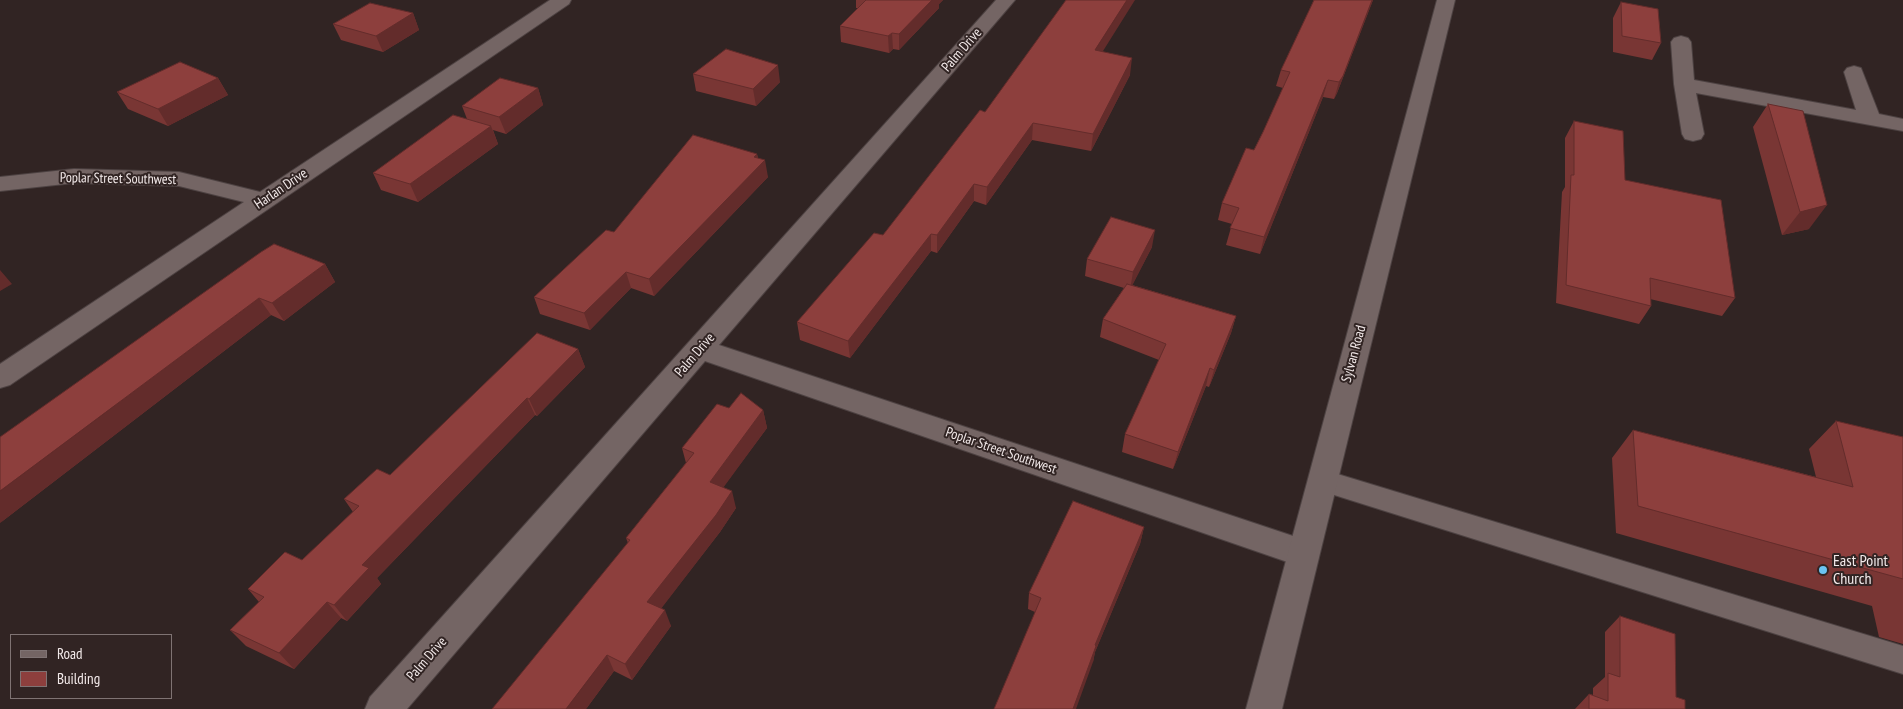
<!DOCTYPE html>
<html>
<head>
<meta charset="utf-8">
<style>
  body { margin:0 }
  #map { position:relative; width:1903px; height:709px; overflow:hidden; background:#312423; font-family:"PT Sans Narrow",sans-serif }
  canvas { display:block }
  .legend { position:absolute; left:10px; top:634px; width:162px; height:65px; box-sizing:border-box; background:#312423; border:1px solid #7f7373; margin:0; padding:6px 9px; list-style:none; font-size:15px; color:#f3eaea }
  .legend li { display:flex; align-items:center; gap:10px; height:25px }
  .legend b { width:25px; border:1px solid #7f7373 }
</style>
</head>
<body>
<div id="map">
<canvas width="1903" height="709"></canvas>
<ul class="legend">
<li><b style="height:6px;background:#746564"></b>Road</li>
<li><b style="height:14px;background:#8d3f3d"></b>Building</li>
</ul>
</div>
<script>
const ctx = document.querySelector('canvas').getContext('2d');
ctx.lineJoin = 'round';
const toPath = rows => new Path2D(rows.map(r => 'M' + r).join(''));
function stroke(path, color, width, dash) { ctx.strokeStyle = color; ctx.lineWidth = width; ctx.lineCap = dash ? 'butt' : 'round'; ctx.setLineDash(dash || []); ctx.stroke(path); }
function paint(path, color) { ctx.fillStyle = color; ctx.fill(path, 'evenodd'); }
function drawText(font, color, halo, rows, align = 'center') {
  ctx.font = font + ' "PT Sans Narrow",sans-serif'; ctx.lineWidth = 4; ctx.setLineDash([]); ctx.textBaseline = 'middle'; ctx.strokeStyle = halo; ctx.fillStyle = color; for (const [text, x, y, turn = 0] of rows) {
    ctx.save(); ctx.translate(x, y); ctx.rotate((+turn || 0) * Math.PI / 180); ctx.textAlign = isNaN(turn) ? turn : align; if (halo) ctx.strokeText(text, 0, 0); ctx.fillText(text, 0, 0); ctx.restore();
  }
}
const service = toPath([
  [1321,469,1903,646,1903,674,1312,488,1308,480,1312,472,1321,469]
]);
const minor = toPath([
  [550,0,571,0,569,4,10,385,0,388,0,364,244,202,179,186,74,183,0,191,0,177,74,169,179,172,260,192,550,0],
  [996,0,1015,0,719,345,1314,543,1318,553,1314,563,1302,567,705,361,407,709,365,709,370,697,996,0],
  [1681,36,1688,38,1691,42,1694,80,1856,110,1844,72,1847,68,1854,66,1861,68,1879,114,1903,119,1903,131,1696,93,1704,134,1701,139,1693,141,1685,139,1682,134,1674,84,1671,42,1674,38,1681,36]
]);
const secondary = toPath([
  [1437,0,1455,0,1282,709,1246,709,1437,0]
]);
stroke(service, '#4d4242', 2);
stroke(minor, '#4d4242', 2);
stroke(secondary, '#4d4242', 2);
paint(service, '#746564');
paint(minor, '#746564');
paint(secondary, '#746564');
paint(toPath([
  [856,0,943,0,939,4,939,8,899,50,893,49,889,53,841,42,840,26,858,8,856,8],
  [1314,0,1373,0,1337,93,1334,99,1323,97,1260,254,1226,245,1232,224,1218,220,1222,203,1254,150,1263,132,1283,88,1276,86,1281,70],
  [1621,2,1661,43,1652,60,1613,52,1613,18],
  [413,13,419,30,383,52,341,40,333,24],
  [1102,52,1130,75,1091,151,1032,140,986,205,974,201,937,253,931,251,850,358,800,340,797,322,883,235,985,112],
  [693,74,780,82,756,106,696,91],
  [218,78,228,95,168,126,128,109,117,92],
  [538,88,543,105,506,134,493,130,498,144,418,202,381,190,373,173,467,119,462,106],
  [1768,104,1809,229,1782,235,1753,127],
  [1574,121,1625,180,1735,298,1722,316,1650,299,1651,306,1639,324,1556,303,1562,192,1565,187,1565,138],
  [757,154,758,158,768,177,654,296,631,288,590,330,540,314,534,297,614,232],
  [274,244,325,264,335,282,284,321,271,315,0,523],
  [1152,247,1132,285,1236,316,1231,333,1209,387,1206,386,1173,469,1122,452,1125,434,1159,360,1100,337,1103,319,1124,288,1085,276,1087,259],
  [578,349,585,367,537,416,535,415,377,578,381,584,347,621,341,618,294,669,246,646,230,630,259,602,248,589,302,560,353,512,344,499,390,475],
  [729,408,763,410,767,428,723,487,736,508,720,532,661,608,671,626,632,680,614,671,586,709,628,543,626,538,686,463,682,448],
  [1836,421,1903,437,1903,644,1879,637,1872,606,1616,533,1612,458,1633,430,1816,477,1809,449],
  [1144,527,1140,544,1095,652,1093,662,1035,612,1028,609,1029,593],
  [1620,616,1676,697,1685,709,1575,709,1589,694,1593,695,1593,688,1605,677,1605,632]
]), '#793634');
paint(toPath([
  [932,0,943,0,939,4,939,8,899,50,899,34],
  [1127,0,1135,0,1093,67,1095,50],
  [1372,0,1373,0,1337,93,1334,99,1339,82],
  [413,13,419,30,383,52,376,36],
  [892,33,893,49,889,53,888,36],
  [1132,58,1130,75,1091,151,1093,134],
  [778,65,780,82,756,106,753,89],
  [218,78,228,95,168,126,158,109],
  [1328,80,1323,97,1260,254,1264,237],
  [538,88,543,105,506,134,499,117],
  [1033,123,1032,140,986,205,987,187],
  [491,126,498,144,418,202,410,184],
  [757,154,759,166,765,160,768,177,654,296,649,279],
  [974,184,974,201,937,253,937,235],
  [1827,205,1809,229,1782,235,1800,212],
  [1155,230,1152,247,1130,290,1133,272],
  [931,234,931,251,850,358,848,341],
  [325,264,335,282,284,321,272,303],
  [0,270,12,284,0,291],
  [626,272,631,288,590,330,584,313],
  [259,298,271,315,0,523,0,491],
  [1236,316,1231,333,1209,387,1214,370],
  [578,349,585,367,537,416,529,399],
  [1210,368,1206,386,1173,469,1178,452],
  [527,398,535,415,377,578,381,584,347,621,334,605,362,565],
  [763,410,767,428,715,499,710,482],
  [732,491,736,508,720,532,654,618,647,602],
  [1144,527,1140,544,1095,652,1093,662,1076,709,1073,709,1095,645],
  [327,602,341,618,294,669,279,653],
  [665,610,671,626,632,680,625,664],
  [607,655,614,671,586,709,566,709]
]), '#632c2b');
const building = toPath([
  [866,0,932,0,899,34,892,33,888,36,840,26,866,0],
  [1066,0,1127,0,1095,50,1132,58,1093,134,1033,123,987,187,974,184,937,235,931,234,848,341,797,322,874,233,883,235,980,110,985,112,1066,0],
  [1314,0,1372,0,1343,76,1339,82,1328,80,1264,237,1230,228,1239,208,1222,203,1246,148,1254,150,1263,132,1290,72,1281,70,1314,0],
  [1621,2,1658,9,1661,43,1622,36,1621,2],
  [370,3,413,13,376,36,333,24,370,3],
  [726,49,778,65,753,89,693,74,726,49],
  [180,62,218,78,158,109,117,92,180,62],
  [500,78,538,88,499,117,462,106,500,78],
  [1768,104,1803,111,1827,205,1800,212,1768,104],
  [453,115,491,126,410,184,373,173,453,115],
  [1574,121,1623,131,1625,180,1721,200,1735,298,1650,278,1651,306,1566,285,1571,175,1574,175,1574,121],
  [693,135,757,154,754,157,765,160,649,279,626,272,584,313,534,297,606,230,614,232,693,135],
  [1111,217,1155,230,1133,272,1087,259,1111,217],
  [274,244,325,264,272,303,259,298,0,491,0,437,261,252,274,244],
  [1127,284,1236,316,1214,370,1210,368,1178,452,1125,434,1166,344,1103,319,1127,284],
  [537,333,578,349,529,399,527,398,362,565,369,568,334,605,327,602,279,653,230,630,264,597,248,589,285,552,302,560,359,506,344,499,377,469,390,475,537,333],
  [741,393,763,410,710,482,732,491,716,515,647,602,665,610,625,664,607,655,566,709,492,709,630,540,626,538,694,453,682,448,717,404,729,408,741,393],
  [1836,421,1903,437,1903,579,1638,506,1633,430,1853,487,1836,421],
  [1073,501,1144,527,1095,645,1096,646,1073,709,994,709,1041,598,1029,593,1073,501],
  [1620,616,1675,634,1676,697,1685,700,1685,709,1589,709,1589,694,1608,701,1608,673,1620,677,1620,616]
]);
paint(building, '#8d3f3d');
stroke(building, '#632c2b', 1);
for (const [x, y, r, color] of [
  [1823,570,5,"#6bc3f2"]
]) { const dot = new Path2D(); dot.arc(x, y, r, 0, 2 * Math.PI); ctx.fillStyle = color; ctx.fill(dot); stroke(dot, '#312423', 2); }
drawText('14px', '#f3eaea', '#312423', [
  ["Palm Drive",962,50,-49],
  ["Poplar Street Southwest",118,179,1],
  ["Harlan Drive",281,189,-34],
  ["Sylvan Road",1354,354,-75],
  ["Palm Drive",695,355,-49],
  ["Poplar Street Southwest",1001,451,19],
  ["Palm Drive",427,659,-49]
]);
drawText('16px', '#f3eaea', '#312423', [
  ["East Point",1833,561],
  ["Church",1833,579]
], 'left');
</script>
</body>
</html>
